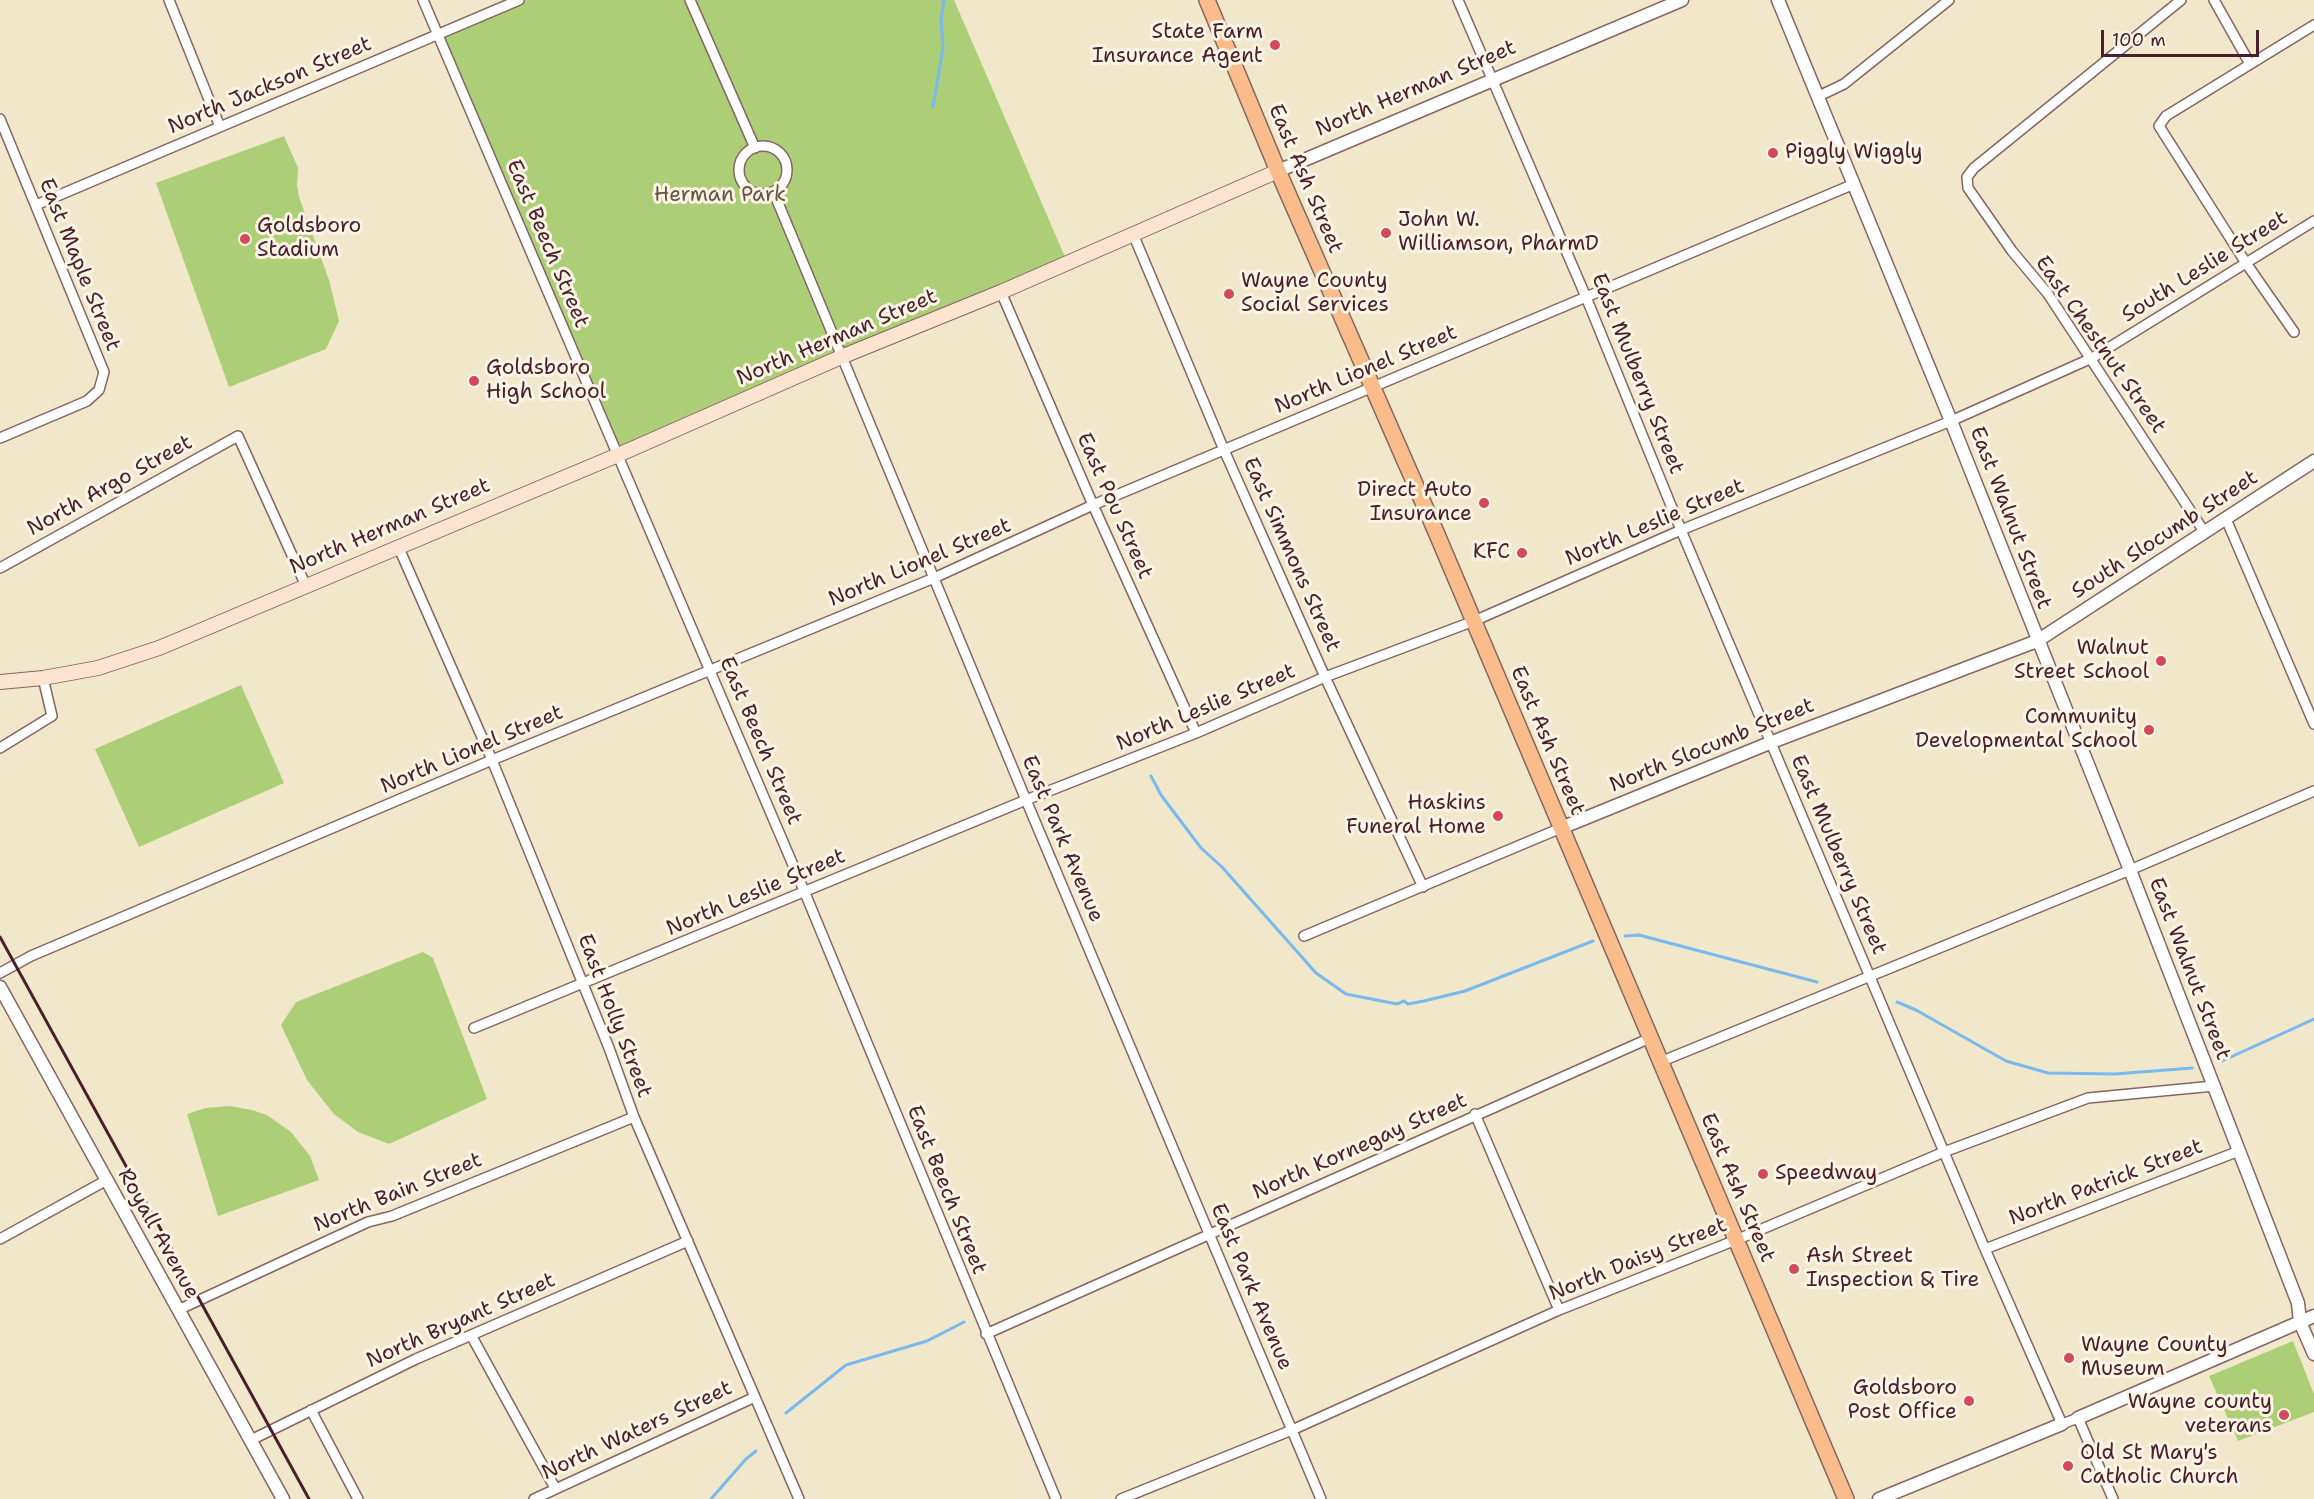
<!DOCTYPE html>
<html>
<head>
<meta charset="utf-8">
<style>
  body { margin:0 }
  #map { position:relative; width:2314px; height:1499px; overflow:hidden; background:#f1e7ca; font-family:"Shantell Sans",sans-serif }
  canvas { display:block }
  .scale { position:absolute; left:2101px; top:30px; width:158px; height:27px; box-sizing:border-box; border:3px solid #4a1f2b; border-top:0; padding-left:8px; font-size:18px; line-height:21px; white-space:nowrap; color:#4a1f2b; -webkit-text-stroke:4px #fcf5e5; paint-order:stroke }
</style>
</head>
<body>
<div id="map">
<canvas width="2314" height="1499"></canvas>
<div class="scale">100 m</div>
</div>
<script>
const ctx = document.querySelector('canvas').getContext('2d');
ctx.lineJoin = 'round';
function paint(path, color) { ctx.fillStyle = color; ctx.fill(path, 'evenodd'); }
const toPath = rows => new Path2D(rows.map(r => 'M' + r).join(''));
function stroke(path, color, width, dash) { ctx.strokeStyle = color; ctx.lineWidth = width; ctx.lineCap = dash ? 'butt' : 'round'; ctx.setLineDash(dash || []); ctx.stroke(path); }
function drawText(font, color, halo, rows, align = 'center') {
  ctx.font = font + ' "Shantell Sans",sans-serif'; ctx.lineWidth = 6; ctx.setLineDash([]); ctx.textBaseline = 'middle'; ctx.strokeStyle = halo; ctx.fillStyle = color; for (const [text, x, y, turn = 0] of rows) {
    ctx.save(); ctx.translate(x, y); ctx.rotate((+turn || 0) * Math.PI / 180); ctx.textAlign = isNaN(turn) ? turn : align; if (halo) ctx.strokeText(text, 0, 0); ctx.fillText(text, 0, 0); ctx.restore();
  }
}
paint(toPath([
  [519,0,954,0,1065,257,618,455,438,35],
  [284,136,298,168,297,185,299,197,329,280,339,321,326,349,229,387,156,183],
  [241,685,284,783,139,847,95,749],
  [423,952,433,958,487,1099,389,1144,358,1132,334,1114,307,1080,281,1025,296,1002],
  [229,1106,252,1110,267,1115,291,1132,310,1156,319,1180,218,1216,187,1114,206,1108],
  [2293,1341,2314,1394,2314,1412,2238,1441,2209,1376]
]), '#acce76');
stroke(toPath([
  [933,107,943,48,941,19,944,0],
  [1151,776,1161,795,1201,848,1222,867,1316,973,1346,994,1397,1004,1404,1001,1408,1004,1424,1001,1465,991,1593,941],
  [1625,936,1639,935,1817,982],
  [1897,1002,1916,1010,2006,1061,2048,1073,2115,1074,2192,1068],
  [2222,1061,2314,1019],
  [786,1413,846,1365,927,1341,964,1322],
  [711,1499,746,1459,756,1451]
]), '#79b9ed', 3);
const minor = toPath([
  [169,0,220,127],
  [423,0,805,893,1056,1499],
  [690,0,755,148],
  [1458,0,1586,297,1681,530,1985,1249,2062,1424,2078,1418,2113,1499],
  [2181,0,1974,168,1967,177,1968,188,2012,251,2048,294,2205,533],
  [2214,0,2250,64],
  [1819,96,1844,84,1949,0],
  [0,119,104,372,99,390,87,401,0,438],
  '739 170a24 24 0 1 1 48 0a24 24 0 1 1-48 0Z',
  [774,193,1026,800,1321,1499],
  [36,205,519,0],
  [1133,234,1224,450,1325,677,1423,887],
  [1001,292,1093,505,1196,733],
  [2294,332,2246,263,2159,126,2166,116,2314,25],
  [2226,519,2314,724],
  [398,546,492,760,609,1048,634,1117,799,1499],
  [0,568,238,436,306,586],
  [0,748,52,716,43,678],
  [1304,936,1561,828],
  [0,973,31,956,492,760,934,578,1093,505,1854,184],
  [474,1028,1026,800,1196,733,1325,677,1474,621,1681,530,1951,421,2092,358,2314,221],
  [1660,1062,2130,870,2314,791],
  [1475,1114,1559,1310],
  [0,1239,105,1181],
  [1985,1249,2239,1151],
  [178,1310,368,1222,392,1216,634,1117],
  [986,1334,1650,1038],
  [471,1335,555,1488],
  [311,1410,358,1499],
  [251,1440,416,1359,688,1241],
  [534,1499,755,1397],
  [1121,1499,1292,1430,1559,1310,1736,1240,1944,1152,2088,1098,2214,1086]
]);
const tertiary = toPath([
  [1778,0,1951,421,2130,870,2298,1303,2300,1322,2314,1354],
  [1278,171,1682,0],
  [1561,828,1772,742,2037,641,2314,461],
  [0,987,283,1499],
  [2078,1418,2314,1316],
  [1879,1499,2062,1424]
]);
const secondary = toPath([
  [0,682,43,678,98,668,159,648,618,455,841,357,1001,292,1278,171]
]);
const primary = toPath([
  [1207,0,1278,171,1436,532,1846,1499]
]);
stroke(minor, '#846563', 12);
stroke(tertiary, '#846563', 15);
stroke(secondary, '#846563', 16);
stroke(primary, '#846563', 18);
stroke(minor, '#fff', 9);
stroke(tertiary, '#fff', 12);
stroke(secondary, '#fde4d0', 14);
stroke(primary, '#f9bc8a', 15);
stroke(toPath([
  [0,937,309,1499]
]), '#4a1f2b', 3);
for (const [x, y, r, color] of [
  [1275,45,6,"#d1495b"],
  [1773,153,6,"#d1495b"],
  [1386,233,6,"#d1495b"],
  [245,239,6,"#d1495b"],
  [1229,294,6,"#d1495b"],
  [474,381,6,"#d1495b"],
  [1484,503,6,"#d1495b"],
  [1522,553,6,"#d1495b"],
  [2161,661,6,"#d1495b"],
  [2149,730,6,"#d1495b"],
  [1498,816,6,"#d1495b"],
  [1763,1174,6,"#d1495b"],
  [1794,1269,6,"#d1495b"],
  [2069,1358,6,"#d1495b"],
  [1969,1401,6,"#d1495b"],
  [2284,1415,6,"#d1495b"],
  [2068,1466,6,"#d1495b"]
]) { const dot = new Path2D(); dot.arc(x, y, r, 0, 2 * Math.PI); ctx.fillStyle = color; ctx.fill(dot); stroke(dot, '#fcf5e5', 2); }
drawText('21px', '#4a1f2b', '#fcf5e5', [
  ["State Farm",1263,33,"right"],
  ["Insurance Agent",1263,57,"right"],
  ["Piggly Wiggly",1785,153],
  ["John W.",1398,221],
  ["Williamson, PharmD",1398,245],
  ["Goldsboro",257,227],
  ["Stadium",257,251],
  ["Wayne County",1241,282],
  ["Social Services",1241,306],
  ["Goldsboro",486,369],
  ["High School",486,393],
  ["Direct Auto",1472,491,"right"],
  ["Insurance",1472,515,"right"],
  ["KFC",1510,553,"right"],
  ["Walnut",2149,649,"right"],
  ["Street School",2149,673,"right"],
  ["Community",2137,718,"right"],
  ["Developmental School",2137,742,"right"],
  ["Haskins",1486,804,"right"],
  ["Funeral Home",1486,828,"right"],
  ["Speedway",1775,1174],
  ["Ash Street",1806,1257],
  ["Inspection & Tire",1806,1281],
  ["Wayne County",2081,1346],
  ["Museum",2081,1370],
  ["Goldsboro",1957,1389,"right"],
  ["Post Office",1957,1413,"right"],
  ["Wayne county",2272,1403,"right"],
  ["veterans",2272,1427,"right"],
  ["Old St Mary's",2080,1454],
  ["Catholic Church",2080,1478]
], 'left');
drawText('21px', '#4a1f2b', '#fcf5e5', [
  ["North Jackson Street",270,86,-23],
  ["North Herman Street",1416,89,-23],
  ["East Ash Street",1305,179,67],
  ["East Beech Street",547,244,67],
  ["East Maple Street",79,265,68],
  ["South Leslie Street",2205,267,-32],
  ["North Herman Street",837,338,-23],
  ["East Chestnut Street",2100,345,55],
  ["North Lionel Street",1366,370,-23],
  ["East Mulberry Street",1637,374,68],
  ["North Argo Street",110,486,-29],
  ["East Pou Street",1114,506,66],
  ["East Walnut Street",2010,518,69],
  ["North Leslie Street",1655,523,-23],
  ["North Herman Street",390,527,-23],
  ["South Slocumb Street",2165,535,-33],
  ["East Simmons Street",1291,555,66],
  ["North Lionel Street",920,563,-23],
  ["North Leslie Street",1206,708,-23],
  ["East Beech Street",760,741,67],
  ["East Ash Street",1547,741,67],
  ["North Slocumb Street",1712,746,-22],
  ["North Lionel Street",472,750,-23],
  ["East Park Avenue",1062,839,67],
  ["East Mulberry Street",1838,855,67],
  ["North Leslie Street",756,893,-23],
  ["East Walnut Street",2189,969,69],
  ["East Holly Street",614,1016,69],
  ["North Kornegay Street",1360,1147,-24],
  ["North Patrick Street",2106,1183,-21],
  ["East Ash Street",1737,1188,67],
  ["East Beech Street",946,1190,68],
  ["North Bain Street",398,1193,-22],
  ["Royall Avenue",158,1234,61],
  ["North Daisy Street",1638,1260,-22],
  ["East Park Avenue",1251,1287,67],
  ["North Bryant Street",461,1321,-24],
  ["North Waters Street",637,1431,-25]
]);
drawText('21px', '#675442', '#fcf5e5', [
  ["Herman Park",720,196]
]);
</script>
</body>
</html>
